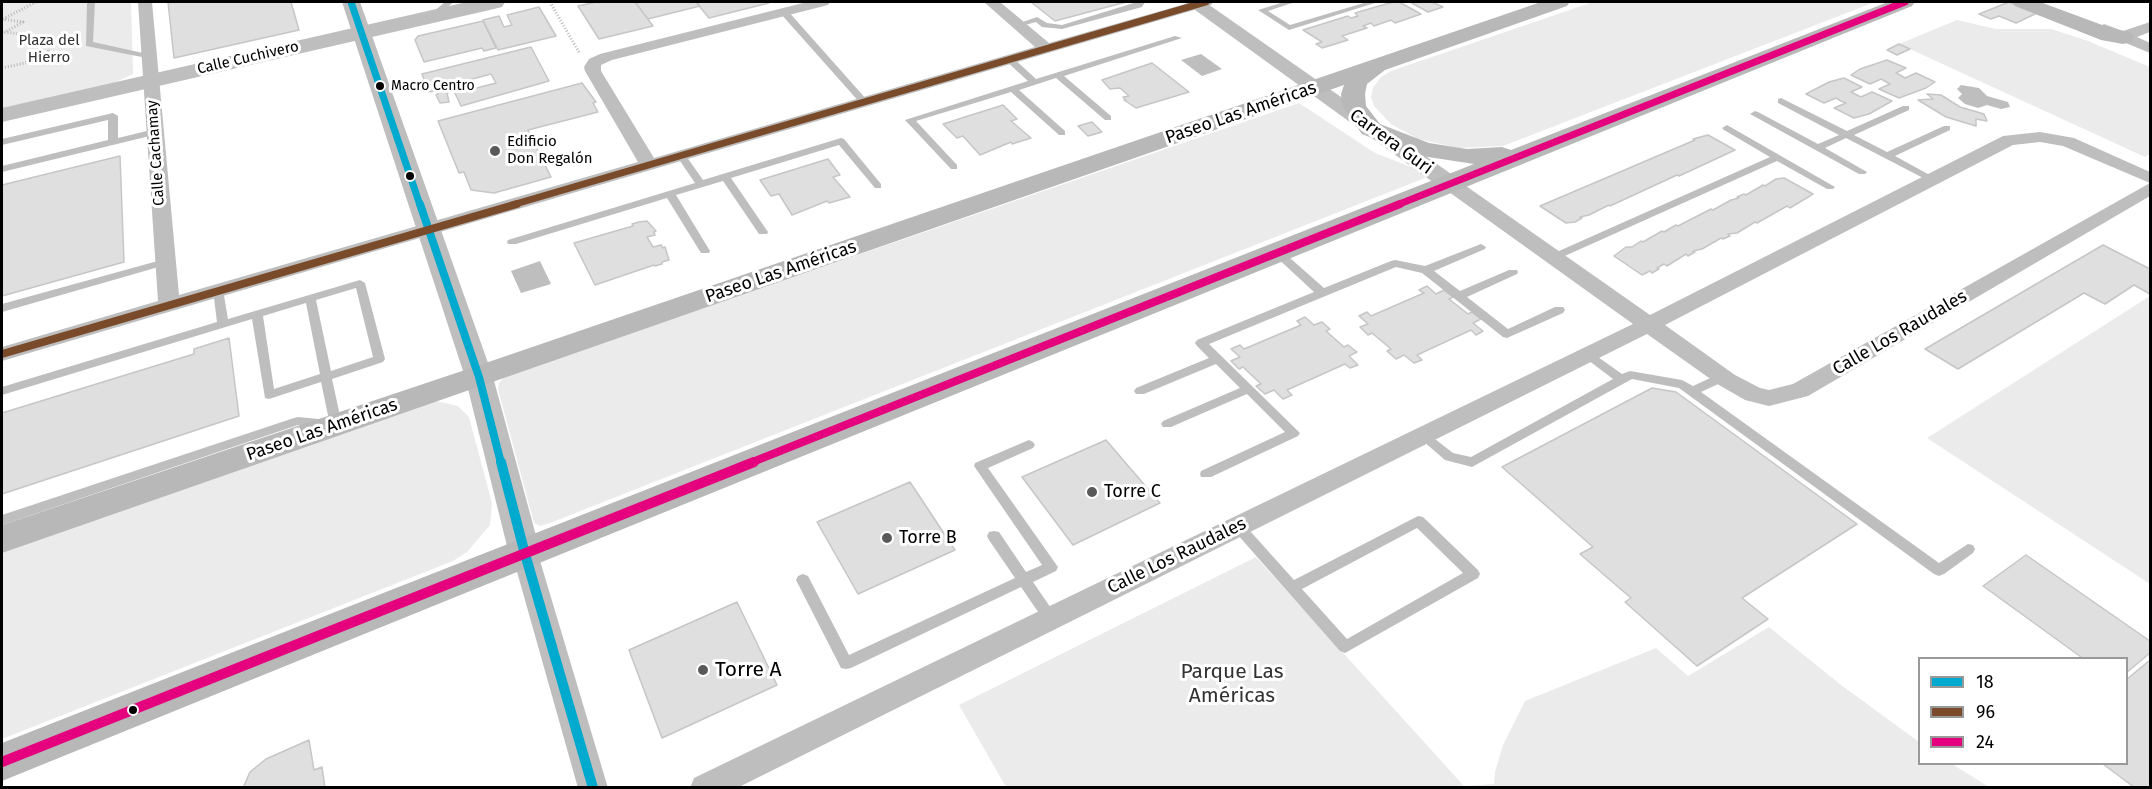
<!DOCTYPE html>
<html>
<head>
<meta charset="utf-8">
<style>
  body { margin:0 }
  #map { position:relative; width:2152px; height:789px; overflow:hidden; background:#fff; font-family:"Fira Sans",sans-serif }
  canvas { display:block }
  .frame { position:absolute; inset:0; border:3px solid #000; pointer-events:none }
  .legend { position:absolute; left:1918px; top:657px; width:210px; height:108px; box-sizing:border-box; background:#fff; border:2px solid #999; margin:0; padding:8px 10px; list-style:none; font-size:18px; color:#000 }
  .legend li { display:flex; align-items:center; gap:12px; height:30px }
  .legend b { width:30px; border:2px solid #999 }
</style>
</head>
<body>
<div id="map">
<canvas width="2152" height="789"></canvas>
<div class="frame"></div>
<ul class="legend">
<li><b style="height:8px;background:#00a9ce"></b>18</li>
<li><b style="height:8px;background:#7a4b2a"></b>96</li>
<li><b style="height:8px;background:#e5007d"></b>24</li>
</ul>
</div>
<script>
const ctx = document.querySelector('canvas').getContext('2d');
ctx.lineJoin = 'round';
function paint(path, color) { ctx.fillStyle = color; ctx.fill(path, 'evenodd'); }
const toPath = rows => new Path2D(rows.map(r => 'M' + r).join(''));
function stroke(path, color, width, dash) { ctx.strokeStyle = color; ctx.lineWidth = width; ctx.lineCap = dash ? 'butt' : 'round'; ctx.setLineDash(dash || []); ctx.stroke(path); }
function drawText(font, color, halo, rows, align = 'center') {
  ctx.font = font + ' "Fira Sans",sans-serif'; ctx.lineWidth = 6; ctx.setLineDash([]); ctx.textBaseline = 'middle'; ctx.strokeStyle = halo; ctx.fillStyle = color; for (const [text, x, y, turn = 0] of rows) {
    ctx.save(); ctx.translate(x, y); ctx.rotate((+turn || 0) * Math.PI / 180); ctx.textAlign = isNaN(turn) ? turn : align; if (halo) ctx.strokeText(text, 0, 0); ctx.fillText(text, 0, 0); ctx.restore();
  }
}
paint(toPath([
  [2,2,131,2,133,74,105,87,2,110],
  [1593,2,1875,2,1503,146,1459,148,1418,139,1391,124,1374,106,1371,97,1373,88,1381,77,1391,71],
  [1957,20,1996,29,2051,29,2088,41,2150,67,2150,154,2145,157,1899,44],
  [1299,103,1375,153,1414,168,1426,175,1425,178,550,523,540,526,534,523,498,389,499,383,504,377],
  [2150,296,2150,584,1927,438],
  [436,401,458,406,469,417,492,503,490,525,467,552,453,561,2,739,2,550],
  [1256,557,1464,786,1494,784,1495,772,1503,745,1525,701,1656,648,1688,676,1769,627,1841,685,1919,742,1920,764,1952,764,1989,787,1006,787,959,705]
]), '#ebebeb');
paint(toPath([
  [1201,54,1222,69,1202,76,1181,60],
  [1961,85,1979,88,1987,96,2008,102,2010,107,2001,109,1987,105,1978,108,1965,104,1958,98,1962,94,1957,89],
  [540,261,551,284,521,293,511,271]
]), '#bebebe');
const building = toPath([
  [168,2,291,2,299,30,174,58,168,2],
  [596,2,635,2,653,26,599,39,578,6,596,2],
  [635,2,696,2,700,6,648,19,635,2],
  [696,2,767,2,769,3,709,18,696,2],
  [1031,2,1126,2,1055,21,1031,2],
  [1393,2,1399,2,1421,14,1395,23,1391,20,1374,26,1371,23,1363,26,1367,28,1342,36,1348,40,1322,48,1316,44,1322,42,1303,30,1348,16,1351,18,1358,16,1355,13,1393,2],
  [1410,2,1432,2,1443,7,1428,12,1410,2],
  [2009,2,2037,13,2016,23,1999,16,1991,19,1979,14,2009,2],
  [539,7,556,36,498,50,483,20,499,16,504,27,512,25,507,15,539,7],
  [483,21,496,48,484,51,482,48,424,62,415,40,418,36,483,21],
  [1899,44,1910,49,1897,55,1887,50,1899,44],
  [531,47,549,81,461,106,454,91,447,93,449,102,440,103,436,95,440,92,439,90,429,92,422,74,531,47],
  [491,74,496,83,469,90,465,81,491,74],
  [1887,60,1906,68,1896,73,1900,75,1905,78,1916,73,1935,82,1926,88,1899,98,1879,89,1890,84,1881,79,1870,84,1851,75,1860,69,1887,60],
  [1152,63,1189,92,1136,108,1124,100,1126,100,1123,97,1129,96,1120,88,1110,89,1102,80,1152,63],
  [1844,78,1862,87,1851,92,1861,97,1872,92,1892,101,1869,114,1854,118,1834,108,1846,103,1841,101,1836,98,1824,103,1806,94,1829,82,1844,78],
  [582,83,596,102,593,103,598,112,528,130,551,177,494,193,471,190,464,172,459,173,438,121,582,83],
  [1927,94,1941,95,1960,107,1984,114,1987,121,1976,119,1976,126,1946,117,1918,100,1933,99,1927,94],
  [1003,105,1017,119,1011,121,1031,138,1012,144,1011,142,980,155,963,136,957,138,943,124,1003,105],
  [1092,122,1102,132,1088,136,1078,126,1092,122],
  [1708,135,1735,150,1679,176,1677,175,1610,206,1609,205,1589,215,1580,217,1582,218,1575,222,1566,223,1540,206,1695,140,1693,139,1708,135],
  [120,156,124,262,2,296,2,185,120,156],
  [828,159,840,175,833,177,850,197,829,203,827,201,792,215,779,194,771,196,760,180,828,159],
  [1784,178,1813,194,1790,208,1787,206,1757,223,1755,222,1737,233,1728,234,1730,236,1723,239,1721,238,1702,249,1693,251,1695,252,1688,256,1686,254,1667,266,1664,264,1657,268,1659,269,1652,273,1650,271,1642,275,1614,256,1626,247,1632,247,1641,241,1643,242,1662,231,1664,232,1676,225,1678,226,1711,209,1713,210,1731,200,1739,198,1737,197,1744,194,1746,195,1763,185,1765,186,1776,179,1784,178],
  [647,221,656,231,654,232,655,235,647,237,653,247,661,245,663,248,665,247,669,260,662,262,662,264,655,266,654,265,595,285,574,243,633,226,632,224,639,222,647,221],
  [2103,245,2150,269,2150,294,2134,285,2105,304,2084,293,1958,369,1925,349,2103,245],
  [1427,286,1436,294,1444,290,1453,297,1449,299,1468,314,1472,312,1481,319,1473,323,1483,331,1476,335,1471,330,1417,355,1422,360,1414,363,1404,355,1396,359,1387,351,1391,349,1372,333,1368,335,1360,327,1368,324,1359,316,1367,312,1371,316,1424,293,1419,290,1427,286],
  [1305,317,1314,325,1322,322,1330,329,1326,331,1344,347,1348,345,1357,352,1349,356,1358,365,1350,368,1345,364,1287,390,1292,395,1283,399,1274,390,1265,394,1256,386,1261,384,1243,367,1239,369,1231,361,1240,357,1231,349,1240,345,1244,349,1301,325,1297,321,1305,317],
  [229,338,239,416,2,494,2,413,194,354,194,349,229,338],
  [1652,388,1676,392,1857,524,1742,598,1768,619,1697,666,1625,602,1631,598,1580,554,1593,547,1502,467,1652,388],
  [1106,440,1160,503,1073,545,1022,477,1106,440],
  [910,482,955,550,858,594,817,522,910,482],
  [2026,555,2150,641,2150,653,2126,673,2126,658,2080,658,2081,657,1983,586,2026,555],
  [737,602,777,685,662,738,629,650,737,602],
  [2150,660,2150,788,2135,788,2103,764,2126,764,2126,680,2150,660],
  [309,740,314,770,322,767,325,788,243,788,250,772,266,759,309,740]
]);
paint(building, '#dfdfdf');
stroke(building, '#c6c6c6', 1.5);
stroke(toPath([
  [550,2,580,54],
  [2,19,23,22,2,34],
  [3,19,36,2],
  [2,68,48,58,49,38,5,32]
]), '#b9b9b9', 3, [1, 2]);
paint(toPath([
  [87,2,95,2,93,42,152,55,152,59,86,46,87,2],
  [445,2,453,2,438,17,432,17,432,13,445,2],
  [1137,2,1145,2,1142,7,1062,29,1042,27,1036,22,1018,27,1014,25,1037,17,1047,23,1062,25,1137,2],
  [1284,2,1295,2,1268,11,1290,25,1367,2,1378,2,1289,30,1258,10,1284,2],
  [781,10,787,10,867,100,867,104,861,104,781,14,781,10],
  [1175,36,1182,38,1064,76,1111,116,1111,120,1105,120,1056,78,1019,90,1065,131,1065,135,1059,135,1011,92,916,121,957,165,957,169,951,169,905,120,1028,81,1006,61,1006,57,1012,57,1036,79,1175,36],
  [1781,98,1847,131,1903,106,1909,106,1909,110,1854,135,1887,152,1944,126,1950,126,1950,130,1895,156,1937,179,1932,182,1929,181,1846,138,1825,148,1867,172,1865,174,1859,174,1750,114,1755,111,1758,112,1818,144,1839,135,1778,103,1778,99,1781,98],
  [113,113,118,116,118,138,155,129,160,132,158,134,2,172,2,166,108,140,108,120,2,145,2,139,113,113],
  [1727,125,1835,187,1833,189,1827,189,1777,161,1558,259,1550,259,1549,257,1550,255,1770,157,1724,130,1722,128,1727,125],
  [841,138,844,139,881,184,881,188,875,188,839,145,731,178,768,232,767,234,759,234,723,181,676,195,710,251,709,253,701,253,667,198,516,244,508,244,507,242,508,240,695,183,676,155,678,153,684,153,703,180,841,138],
  [1481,244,1486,247,1485,249,1434,271,1460,291,1509,270,1517,270,1518,272,1517,274,1467,297,1508,329,1555,307,1563,307,1565,310,1563,313,1507,338,1503,337,1422,273,1396,267,1209,344,1300,433,1298,436,1211,477,1201,477,1200,474,1201,471,1285,432,1247,394,1171,427,1163,427,1161,424,1163,421,1240,388,1216,364,1144,394,1136,394,1134,391,1136,388,1209,358,1197,346,1195,343,1197,340,1314,292,1273,254,1272,252,1273,250,1281,250,1324,288,1391,261,1395,260,1425,266,1481,244],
  [165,259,169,260,170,262,169,264,2,312,2,304,165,259],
  [360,280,365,283,385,359,383,362,332,379,342,425,340,428,336,429,298,425,2,525,2,515,294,418,298,417,329,420,321,382,269,399,265,398,252,319,2,395,2,387,217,322,213,290,214,288,222,288,223,290,228,319,360,280],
  [356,288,373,357,331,371,316,300,356,288],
  [306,303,320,374,274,389,263,316,306,303],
  [1588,350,1622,374,1630,371,1682,380,1693,386,1719,374,1727,374,1729,377,1727,380,1701,392,1939,563,1968,544,1973,545,1975,549,1973,553,1944,574,1939,576,1934,574,1679,388,1632,379,1472,467,1445,460,1416,435,1418,432,1422,430,1426,432,1453,453,1471,457,1613,379,1584,357,1582,354,1588,350],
  [1029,440,1033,442,1035,445,1033,448,988,468,1058,567,1056,571,1033,582,1055,614,1057,618,1055,622,1050,624,1045,622,1021,587,851,668,846,669,841,668,796,580,798,576,803,574,808,576,849,655,1015,578,989,540,987,536,989,532,994,531,999,532,1026,572,1042,565,974,466,975,463,1029,440],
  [1418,516,1423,517,1478,570,1480,574,1478,578,1345,653,1340,651,1230,526,1232,522,1237,521,1242,522,1294,580,1418,516],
  [1417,528,1463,573,1347,639,1302,589,1417,528]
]), '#bebebe');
paint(toPath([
  [138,2,152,2,179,295,638,162,585,71,584,67,589,59,600,54,807,2,830,2,828,5,612,60,601,65,601,71,654,158,1035,47,984,2,1000,2,1049,43,1192,2,1213,2,1211,5,2,361,2,347,158,301,138,2],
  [2150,22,2150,32,2137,37,2150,43,2150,53,2099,32,2096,29,2104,24,2123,31,2150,22],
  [2040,132,2074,138,2150,172,2150,196,1808,396,1769,406,1745,400,1719,385,1647,334,737,788,690,788,694,778,1633,324,1442,187,1440,183,1442,179,1456,179,1650,315,2003,136,2040,132],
  [2040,142,2063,146,2150,183,1793,384,1769,390,1760,388,1735,375,1665,325,2013,145,2040,142],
  [525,544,534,547,538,554,608,788,578,788,512,554,516,547,525,544]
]), '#bebebe');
paint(toPath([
  [342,2,360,2,493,377,541,554,536,563,525,567,514,563,509,554,465,377,342,2],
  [1184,2,1205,2,1457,178,1461,183,1457,188,1449,190,1441,188,1184,2]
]), '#bebebe');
paint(toPath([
  [1541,2,1570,2,1567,6,1385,70,1367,84,1365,94,1366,106,1380,124,1429,143,1467,149,1502,147,1511,150,1888,2,1915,2,1912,6,2,781,2,743,1474,164,1415,155,1362,134,1342,106,1341,94,1344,85,2,553,2,525,468,369,1541,2],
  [2012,2,2040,2,2113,29,2131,32,2134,37,2131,42,2123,44,2101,40,2015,6,2012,2]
]), '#b8b8b8');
paint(toPath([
  [467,2,505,2,502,7,494,9,2,122,2,108,467,2]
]), '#bebebe');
stroke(toPath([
  [351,2,420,205]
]), '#00a9ce', 7);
stroke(toPath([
  [420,204,479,377,501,463]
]), '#00a9ce', 8);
stroke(toPath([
  [501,462,525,554,593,788]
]), '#00a9ce', 10);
stroke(toPath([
  [512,205,1206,2]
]), '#7a4b2a', 7);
stroke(toPath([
  [2,354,517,204]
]), '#7a4b2a', 8);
stroke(toPath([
  [1397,205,1905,2]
]), '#e5007d', 7);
stroke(toPath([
  [750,463,1400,204]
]), '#e5007d', 8);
stroke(toPath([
  [2,762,754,462]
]), '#e5007d', 10);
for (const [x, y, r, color] of [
  [380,86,5,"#000"],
  [495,151,6,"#595959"],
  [410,176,5,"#000"],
  [1092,492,6,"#595959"],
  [887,538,6,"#595959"],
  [703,670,6,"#595959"],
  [133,710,5,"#000"]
]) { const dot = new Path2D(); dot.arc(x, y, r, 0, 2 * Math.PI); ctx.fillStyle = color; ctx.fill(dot); stroke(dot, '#fff', 2); }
drawText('14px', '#000', '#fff', [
  ["Macro Centro",391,86]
], 'left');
drawText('15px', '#323232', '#fff', [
  ["Plaza del",49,41],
  ["Hierro",49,58]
]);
drawText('15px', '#000', '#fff', [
  ["Calle Cuchivero",248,58,-13],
  ["Calle Cachamay",156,153,-94]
]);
drawText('15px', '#000', '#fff', [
  ["Edificio",507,142],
  ["Don Regalón",507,159]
], 'left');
drawText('18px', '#000', '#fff', [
  ["Paseo Las Américas",1241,113,-19],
  ["Carrera Guri",1391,142,36],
  ["Paseo Las Américas",781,272,-19],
  ["Calle Los Raudales",1900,333,-30],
  ["Paseo Las Américas",322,430,-19],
  ["Calle Los Raudales",1177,556,-26]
]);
drawText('18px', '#000', '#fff', [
  ["Torre C",1104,492],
  ["Torre B",899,538]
], 'left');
drawText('21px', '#000', '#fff', [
  ["Torre A",715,670]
], 'left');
drawText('21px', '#323232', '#fff', [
  ["Parque Las",1232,672],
  ["Américas",1232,696]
]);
</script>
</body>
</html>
